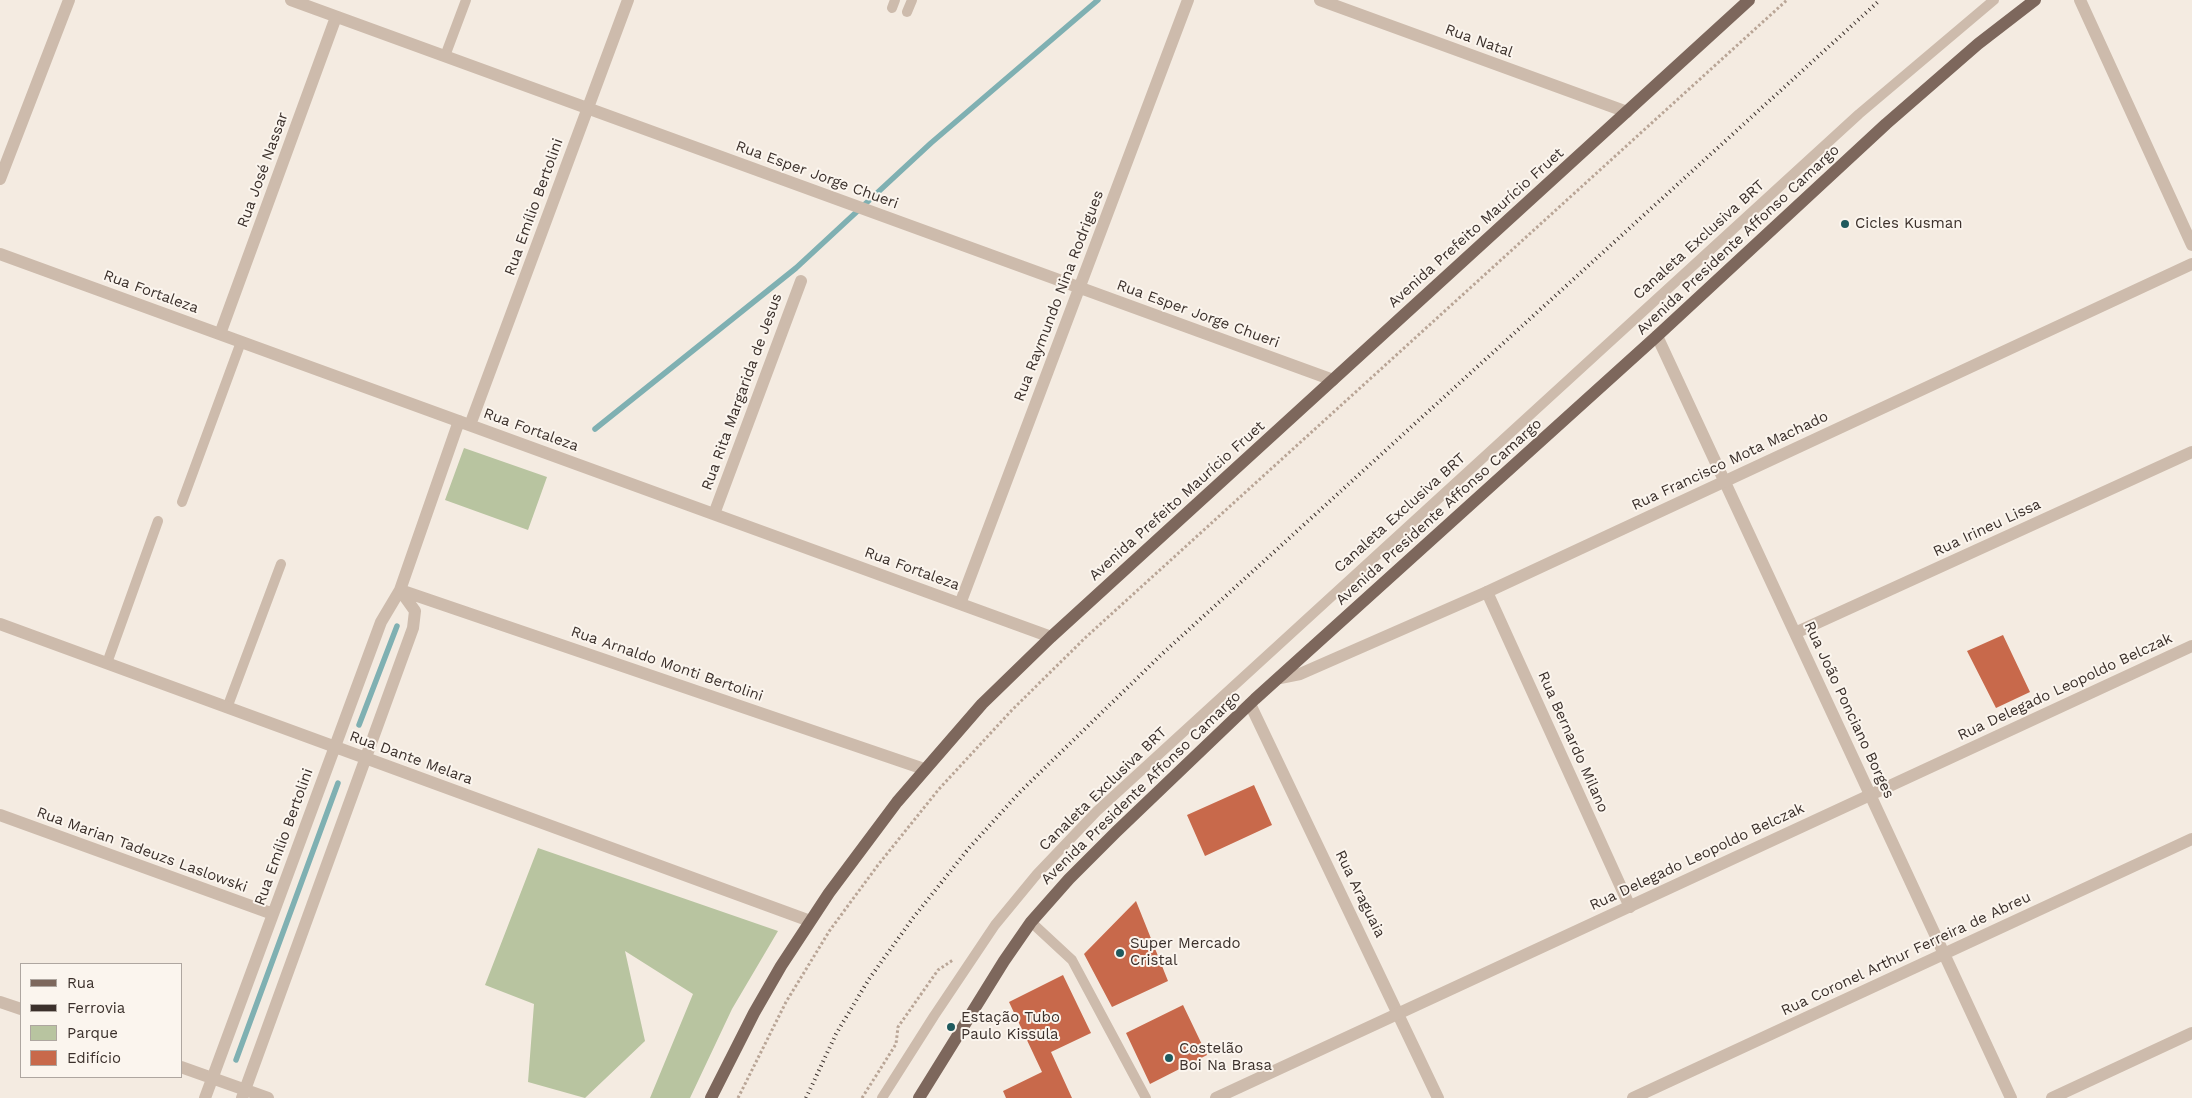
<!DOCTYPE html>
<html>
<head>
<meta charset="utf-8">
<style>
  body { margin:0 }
  #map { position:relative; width:2192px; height:1098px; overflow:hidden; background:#f4ebe1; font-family:"Work Sans",sans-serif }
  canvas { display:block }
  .legend { position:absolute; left:20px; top:963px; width:162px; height:115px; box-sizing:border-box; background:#fbf5ee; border:1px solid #aea6a0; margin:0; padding:6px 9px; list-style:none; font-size:15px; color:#3b302b }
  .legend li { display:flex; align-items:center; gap:10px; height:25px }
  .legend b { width:25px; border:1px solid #aea6a0 }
</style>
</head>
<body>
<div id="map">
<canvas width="2192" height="1098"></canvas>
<ul class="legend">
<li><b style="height:6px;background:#7d675c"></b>Rua</li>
<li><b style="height:6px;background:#3b302b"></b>Ferrovia</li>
<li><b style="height:14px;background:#b8c4a0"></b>Parque</li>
<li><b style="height:14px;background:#c8694b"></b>Edifício</li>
</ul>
</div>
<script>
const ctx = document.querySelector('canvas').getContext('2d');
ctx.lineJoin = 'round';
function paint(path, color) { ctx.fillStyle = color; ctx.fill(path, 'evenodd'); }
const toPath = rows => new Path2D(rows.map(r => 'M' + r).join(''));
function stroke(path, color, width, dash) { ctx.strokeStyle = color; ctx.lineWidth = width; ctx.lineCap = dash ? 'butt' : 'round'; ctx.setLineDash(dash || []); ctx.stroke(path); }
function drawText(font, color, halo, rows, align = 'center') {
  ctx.font = font + ' "Work Sans",sans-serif'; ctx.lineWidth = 4; ctx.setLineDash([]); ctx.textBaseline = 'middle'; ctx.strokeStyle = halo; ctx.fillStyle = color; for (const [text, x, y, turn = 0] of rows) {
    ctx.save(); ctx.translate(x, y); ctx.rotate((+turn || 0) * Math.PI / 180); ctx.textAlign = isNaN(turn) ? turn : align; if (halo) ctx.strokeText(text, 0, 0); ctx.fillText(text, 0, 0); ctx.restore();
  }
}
paint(toPath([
  [464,448,547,477,528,530,445,500],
  [538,848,778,931,732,1009,690,1098,650,1098,693,994,625,951,645,1041,585,1098,528,1082,534,1004,485,985]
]), '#b8c4a0');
stroke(toPath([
  [595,429,796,268,931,143,1098,0],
  [359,725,397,626],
  [236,1060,338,783]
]), '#7fb0b2', 5.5);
paint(toPath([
  [2003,635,2030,692,1996,708,1967,651],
  [1254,785,1272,825,1205,856,1187,815],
  [1136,901,1168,981,1112,1007,1084,954],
  [1063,975,1091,1033,1051,1052,1072,1098,1006,1098,1003,1091,1042,1072,1009,1002],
  [1183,1005,1207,1055,1150,1084,1126,1033]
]), '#c8694b');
stroke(toPath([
  [738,1098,786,1002,830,930,878,865,939,789,1012,710,1085,638,1787,0],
  [862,1098,896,1044,898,1027,938,970,953,960]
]), '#b9a596', 3, [2.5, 2.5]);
stroke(toPath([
  [892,8,895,0],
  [907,12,912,0],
  [445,56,466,0],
  [182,502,241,342],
  [107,663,158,521],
  [227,708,281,564],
  [1031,922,1072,960,1146,1098],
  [882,1098,934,1016,995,925,1037,874,1097,811,1859,114,1994,0]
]), '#cdbbac', 10);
stroke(toPath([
  [291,0,1333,380],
  [2080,0,2192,245],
  [0,179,69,0],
  [0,254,1051,637],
  [220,334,336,17],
  [1657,336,2011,1098],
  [470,425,628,0],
  [714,514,801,281],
  [400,590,924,769],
  [1487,592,1630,907],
  [960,604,1188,0],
  [0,624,810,921],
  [1795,633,2192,452],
  [1250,704,1438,1098],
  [0,815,273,914],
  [0,1002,21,1009],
  [181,1067,268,1098],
  [205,1098,381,622,400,590,459,421],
  [242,1098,413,628,415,611,400,590],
  [1633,1098,2192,839],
  [2052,1098,2192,1033]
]), '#cdbbac', 12);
stroke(toPath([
  [1320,0,1627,112],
  [1280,678,1300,674,1487,592,2192,264],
  [1216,1098,2192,646]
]), '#cdbbac', 12);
stroke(toPath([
  [711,1098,754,1013,781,966,829,893,897,802,982,704,1051,637,1749,0],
  [919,1098,1004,961,1031,922,1069,879,1116,832,1255,699,1657,336,1886,124,1978,44,2035,0]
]), '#7d675c', 12);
stroke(toPath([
  [806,1098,836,1034,869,979,913,918,969,848,1020,792,1162,654,1880,0]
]), '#3b302b', 4, [1, 4]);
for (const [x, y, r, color] of [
  [1845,224,5,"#1f5a5e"],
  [1120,953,5,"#1f5a5e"],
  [951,1027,5,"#1f5a5e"],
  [1169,1058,5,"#1f5a5e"]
]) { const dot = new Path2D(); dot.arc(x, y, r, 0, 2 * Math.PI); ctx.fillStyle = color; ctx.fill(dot); stroke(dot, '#fbf5ee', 2); }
drawText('15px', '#3b302b', '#fbf5ee', [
  ["Rua Natal",1479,41,20],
  ["Rua José Nassar",263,170,-70],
  ["Rua Esper Jorge Chueri",817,175,20],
  ["Rua Emílio Bertolini",534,207,-70],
  ["Avenida Prefeito Maurício Fruet",1476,228,-42],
  ["Canaleta Exclusiva BRT",1699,240,-42],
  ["Avenida Presidente Affonso Camargo",1738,240,-43],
  ["Rua Fortaleza",151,292,20],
  ["Rua Raymundo Nina Rodrigues",1059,296,-69],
  ["Rua Esper Jorge Chueri",1198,314,20],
  ["Rua Rita Margarida de Jesus",742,392,-70],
  ["Rua Fortaleza",531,430,20],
  ["Rua Francisco Mota Machado",1730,461,-25],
  ["Avenida Prefeito Maurício Fruet",1177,501,-42],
  ["Avenida Presidente Affonso Camargo",1439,512,-42],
  ["Canaleta Exclusiva BRT",1400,513,-42],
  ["Rua Irineu Lissa",1987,528,-25],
  ["Rua Fortaleza",912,569,20],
  ["Rua Arnaldo Monti Bertolini",667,664,19],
  ["Rua Delegado Leopoldo Belczak",2065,687,-25],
  ["Rua João Ponciano Borges",1849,710,65],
  ["Rua Bernardo Milano",1573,742,66],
  ["Rua Dante Melara",411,758,20],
  ["Avenida Presidente Affonso Camargo",1141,788,-44],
  ["Canaleta Exclusiva BRT",1103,789,-44],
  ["Rua Emílio Bertolini",284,837,-70],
  ["Rua Marian Tadeuzs Laslowski",142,850,20],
  ["Rua Delegado Leopoldo Belczak",1697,857,-25],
  ["Rua Araguaia",1360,894,64],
  ["Rua Coronel Arthur Ferreira de Abreu",1906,954,-25]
]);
drawText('15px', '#3b302b', '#fbf5ee', [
  ["Cicles Kusman",1855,224],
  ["Super Mercado",1130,944],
  ["Cristal",1130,961],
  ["Estação Tubo",961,1018],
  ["Paulo Kissula",961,1035],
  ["Costelão",1179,1049],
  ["Boi Na Brasa",1179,1066]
], 'left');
</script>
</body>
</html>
